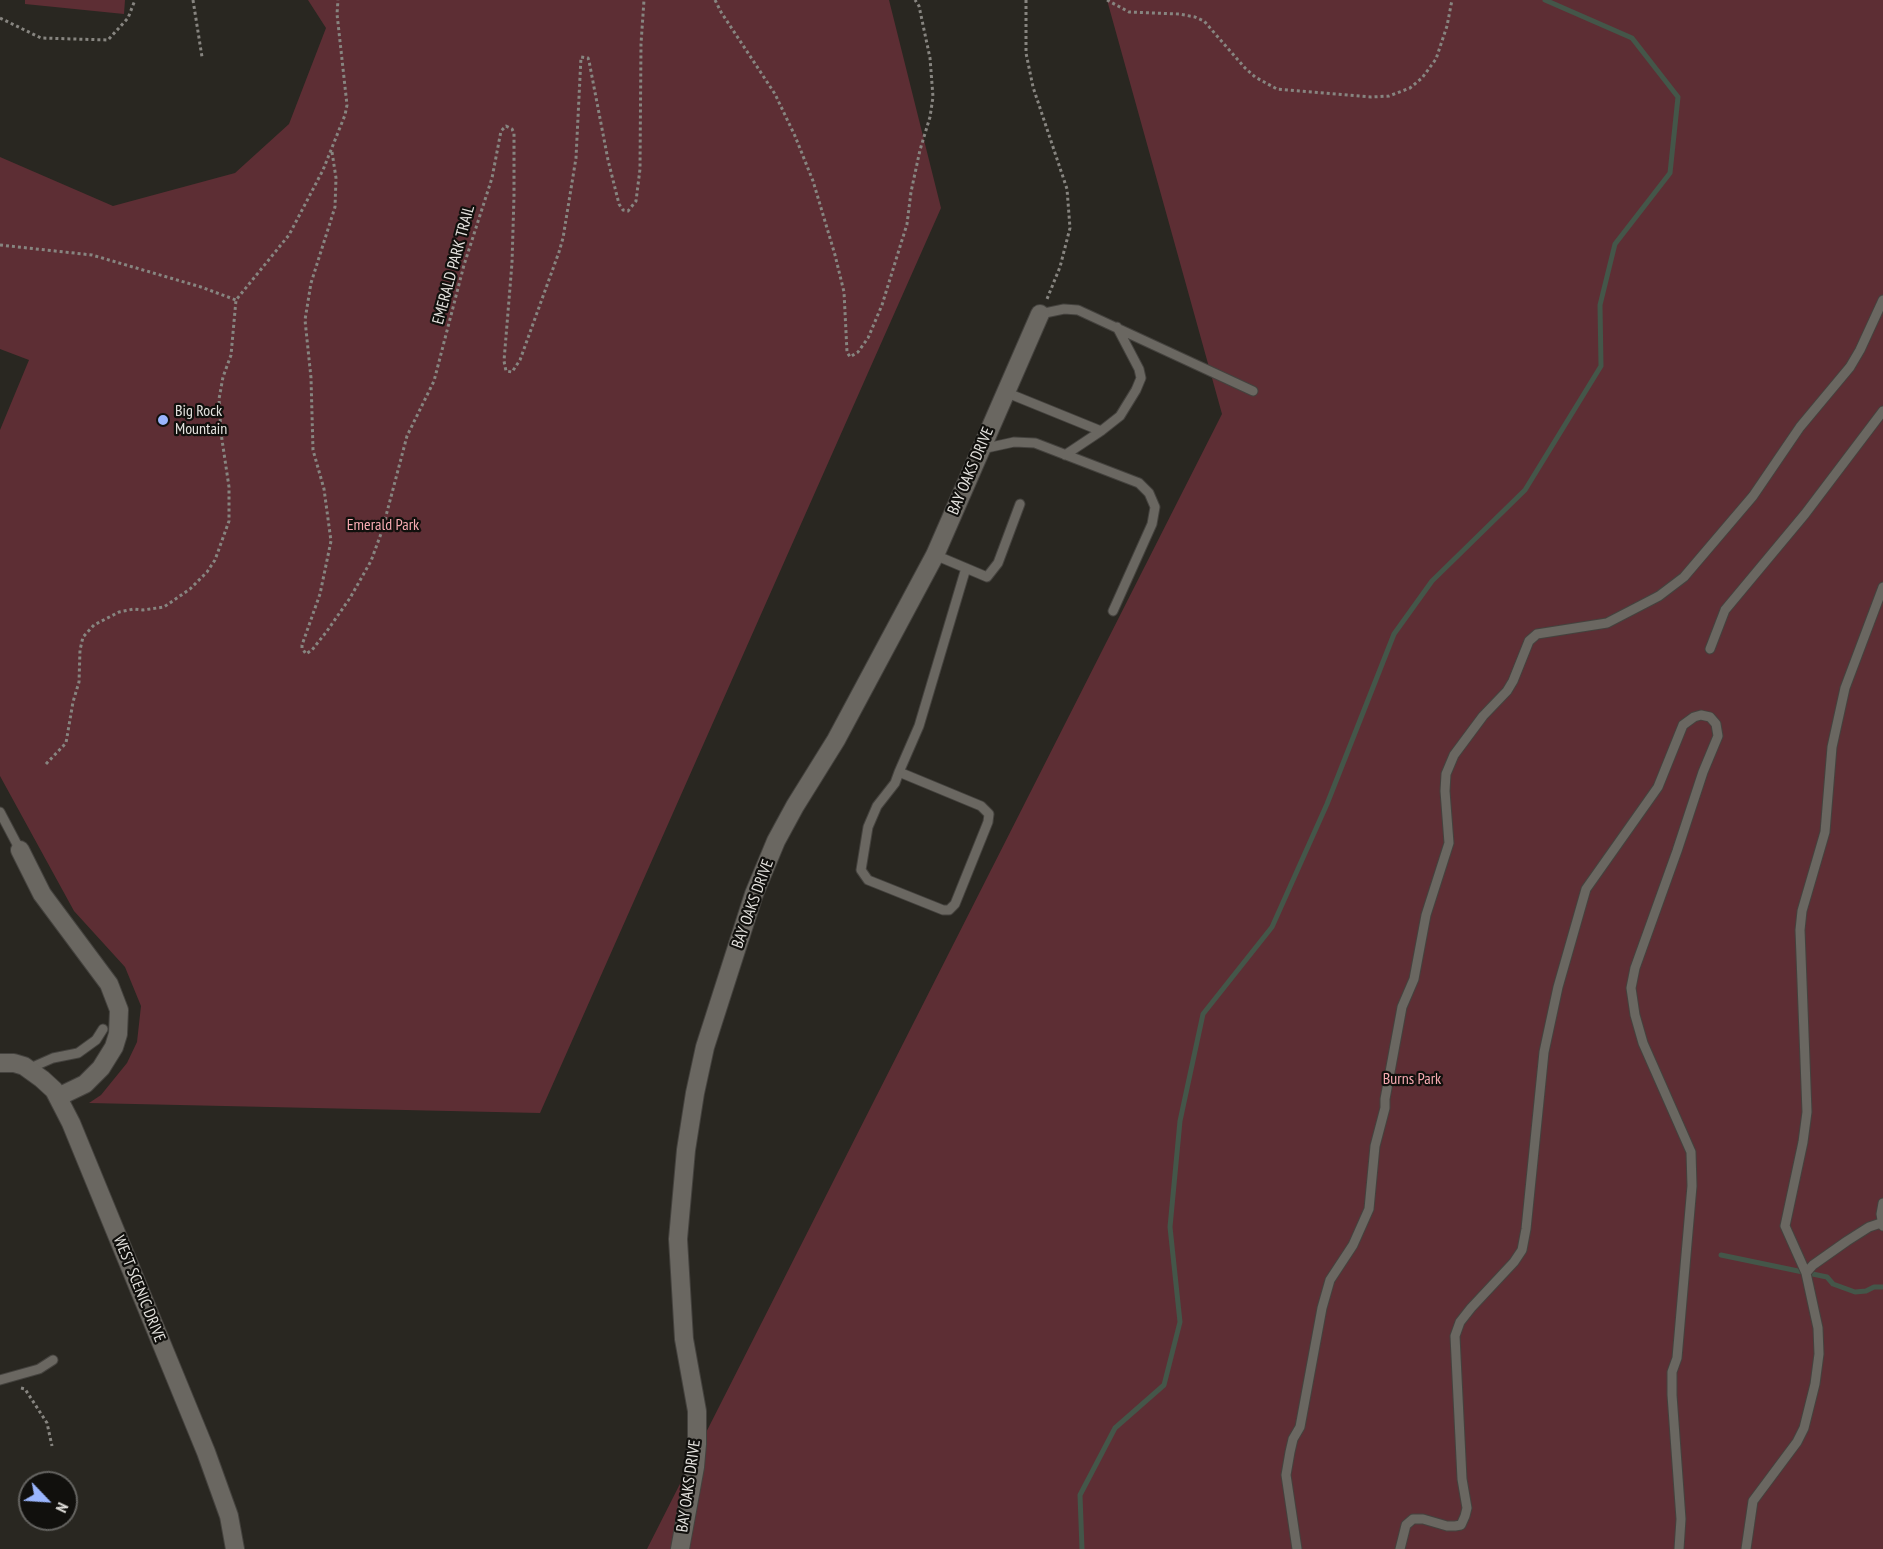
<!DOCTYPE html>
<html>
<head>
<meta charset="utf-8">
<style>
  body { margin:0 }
  #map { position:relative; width:1883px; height:1549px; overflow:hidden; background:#292721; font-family:"PT Sans Narrow",sans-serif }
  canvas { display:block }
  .north { position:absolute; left:18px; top:1471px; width:60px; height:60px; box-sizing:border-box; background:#11100d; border:2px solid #656461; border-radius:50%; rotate:115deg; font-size:16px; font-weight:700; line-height:24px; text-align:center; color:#e4e2de }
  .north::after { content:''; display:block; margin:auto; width:21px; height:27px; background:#9ab5fd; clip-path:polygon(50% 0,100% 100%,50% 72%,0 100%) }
</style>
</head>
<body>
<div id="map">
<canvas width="1883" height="1549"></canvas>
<div class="north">N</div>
</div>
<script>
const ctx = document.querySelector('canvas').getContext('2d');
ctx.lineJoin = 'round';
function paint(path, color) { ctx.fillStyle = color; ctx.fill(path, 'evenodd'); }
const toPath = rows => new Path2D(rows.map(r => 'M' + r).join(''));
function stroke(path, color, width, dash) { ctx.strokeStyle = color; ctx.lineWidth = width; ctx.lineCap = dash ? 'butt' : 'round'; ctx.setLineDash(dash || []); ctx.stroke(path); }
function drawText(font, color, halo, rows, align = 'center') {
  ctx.font = font + ' "PT Sans Narrow",sans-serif'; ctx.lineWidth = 4.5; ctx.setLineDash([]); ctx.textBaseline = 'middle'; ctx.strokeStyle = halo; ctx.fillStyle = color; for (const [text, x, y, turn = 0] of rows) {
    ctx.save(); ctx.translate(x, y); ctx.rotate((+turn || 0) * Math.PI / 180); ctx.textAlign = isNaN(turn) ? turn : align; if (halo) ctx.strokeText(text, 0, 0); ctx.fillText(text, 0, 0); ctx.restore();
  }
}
paint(toPath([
  [25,0,125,0,124,14,25,4],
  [308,0,889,0,941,208,540,1113,89,1103,101,1095,127,1063,137,1042,141,1006,125,967,74,911,0,776,0,430,29,360,0,349,0,157,113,206,235,173,289,124,326,28],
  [1107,0,1883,0,1883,1549,647,1549,1222,414]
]), '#5d2e34');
stroke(toPath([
  [1721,1255,1827,1277,1833,1284,1855,1292,1866,1291,1874,1287,1883,1287],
  [1082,1549,1080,1495,1115,1428,1164,1385,1180,1322,1170,1227,1180,1121,1203,1014,1272,927,1327,804,1394,634,1432,581,1525,490,1601,366,1600,305,1615,244,1670,173,1678,97,1632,38,1545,0]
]), '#445649', 5);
const lane = toPath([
  [1040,314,1064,309,1078,310,1253,391],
  [1005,392,1101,431],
  [982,449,1014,442,1035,443,1139,483,1149,493,1155,507,1152,524,1113,611],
  [1065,455,1101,431,1120,416,1136,390,1141,378,1139,369,1117,327],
  [935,555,987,577,998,563,1020,504],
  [1710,649,1725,610,1805,514,1883,411],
  [899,772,981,806,989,814,988,822,955,904,949,910,943,910,868,880,861,870,868,827,877,806,895,783,899,772,919,726,966,568],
  [0,812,20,850],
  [28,1069,53,1058,78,1053,96,1040,103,1029],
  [1883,1203,1881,1214,1883,1226],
  [1806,1273,1813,1265,1847,1241,1869,1227,1881,1223],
  [0,1380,39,1369,53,1360],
  [1297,1549,1286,1475,1290,1452,1293,1439,1300,1427,1322,1308,1330,1280,1353,1245,1369,1209,1375,1146,1385,1108,1385,1099,1402,1007,1414,979,1426,915,1449,843,1445,791,1446,774,1454,755,1483,716,1507,691,1513,681,1529,641,1537,634,1607,623,1659,596,1684,577,1753,496,1800,427,1850,367,1860,350,1883,300],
  [1400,1549,1406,1525,1413,1519,1423,1519,1447,1526,1455,1526,1461,1525,1465,1516,1467,1508,1462,1479,1455,1336,1460,1322,1471,1308,1514,1262,1522,1250,1526,1229,1544,1052,1558,987,1586,889,1658,787,1683,725,1694,717,1701,715,1710,717,1716,724,1718,736,1703,772,1677,851,1635,968,1631,988,1635,1015,1643,1043,1691,1152,1692,1186,1677,1358,1672,1372,1672,1395,1681,1519,1679,1549],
  [1746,1549,1753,1501,1797,1442,1804,1428,1815,1384,1819,1354,1818,1328,1806,1273,1785,1226,1803,1142,1807,1112,1800,930,1802,911,1825,832,1832,747,1845,688,1883,587]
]);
const street = toPath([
  [20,850,42,894,109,984,119,1010,118,1034,114,1047,101,1068,85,1084,58,1097],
  [0,1063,14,1063,24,1066,42,1079,54,1090,71,1123,206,1452,229,1516,235,1549],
  [680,1549,695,1467,697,1444,697,1411,684,1339,678,1239,686,1150,695,1093,705,1047,754,894,776,841,795,806,836,740,935,555,1040,314]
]);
stroke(lane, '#44423e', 11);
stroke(street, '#44423e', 20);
stroke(toPath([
  [193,0,202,57],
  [715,0,721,12,775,94,795,136,813,181,835,255,844,292,847,352,850,357,858,352,868,338,882,305,907,224,911,192,920,150,930,117,933,97,930,58,919,6,915,0],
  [1026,0,1026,53,1033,87,1067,189,1070,228,1060,267,1047,299],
  [1107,0,1129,12,1179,14,1195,17,1204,21,1245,68,1255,77,1277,89,1371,97,1389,96,1410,88,1422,78,1436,59,1447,26,1452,0],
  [0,18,41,38,108,40,128,18,135,0],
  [332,152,336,178,335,207,311,283,305,320,311,378,313,450,324,489,331,541,320,594,302,645,302,648,306,654,312,650,327,631,350,598,371,561,382,531,407,436,434,381,464,265,492,178,501,131,506,126,512,129,514,133,514,196,512,263,504,361,506,371,512,372,520,360,559,252,563,238,576,158,581,57,588,58,589,61,608,160,619,204,623,210,628,211,636,201,640,169,641,44,644,0],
  [0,245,92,255,201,287,236,300],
  [46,764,66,743,73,702,79,682,80,650,83,637,94,625,119,612,134,609,143,610,164,607,190,589,207,572,215,560,229,521,229,487,221,433,219,399,223,377,231,355,236,300,289,235,323,170,345,115,347,105,337,14,338,0],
  [21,1388,25,1389,47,1423,52,1446]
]), '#878580', 3, [3, 3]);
stroke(lane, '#6a6761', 9);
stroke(street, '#6a6761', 18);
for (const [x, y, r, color] of [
  [163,420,6,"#9ab5fd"]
]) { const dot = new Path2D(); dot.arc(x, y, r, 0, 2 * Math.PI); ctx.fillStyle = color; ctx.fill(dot); stroke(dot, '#11100d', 2); }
drawText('16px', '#e4e2de', '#11100d', [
  ["EMERALD PARK TRAIL",454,265,-75],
  ["BAY OAKS DRIVE",971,471,-67],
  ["BAY OAKS DRIVE",753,904,-70],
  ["WEST SCENIC DRIVE",139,1289,68],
  ["BAY OAKS DRIVE",689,1486,-82]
]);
drawText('16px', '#e4e2de', '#11100d', [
  ["Big Rock",175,411],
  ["Mountain",175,429]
], 'left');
drawText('16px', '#f7abb2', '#11100d', [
  ["Emerald Park",383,525],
  ["Burns Park",1412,1079]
]);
</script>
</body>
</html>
